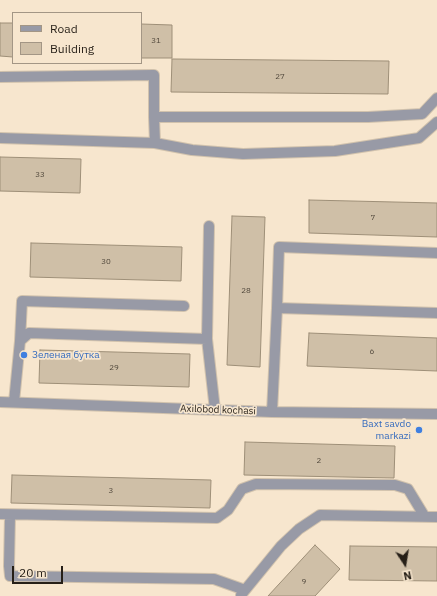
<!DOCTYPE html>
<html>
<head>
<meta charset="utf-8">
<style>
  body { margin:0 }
  #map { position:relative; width:437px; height:596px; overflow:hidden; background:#f7e6ce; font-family:"IBM Plex Sans",sans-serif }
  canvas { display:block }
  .legend { position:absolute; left:12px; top:12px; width:130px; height:52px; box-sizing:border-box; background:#f7e6ce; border:1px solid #a39685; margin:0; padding:5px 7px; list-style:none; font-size:12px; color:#261f17 }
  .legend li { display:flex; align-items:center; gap:8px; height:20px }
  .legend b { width:20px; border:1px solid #a39685 }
  .north { position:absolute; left:385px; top:544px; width:40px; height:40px; -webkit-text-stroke:3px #f7e6ce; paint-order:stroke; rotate:168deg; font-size:11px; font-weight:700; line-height:16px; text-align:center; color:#261f17 }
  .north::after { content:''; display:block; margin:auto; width:14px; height:18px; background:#261f17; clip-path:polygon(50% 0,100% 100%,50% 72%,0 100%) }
  .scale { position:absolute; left:12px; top:566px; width:51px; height:18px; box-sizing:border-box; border:2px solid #261f17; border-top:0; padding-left:5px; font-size:12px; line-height:14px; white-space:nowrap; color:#261f17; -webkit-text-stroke:3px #f7e6ce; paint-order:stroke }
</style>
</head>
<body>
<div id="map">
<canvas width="437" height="596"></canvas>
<ul class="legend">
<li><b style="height:5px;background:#989aa6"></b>Road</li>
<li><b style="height:11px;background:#cfbfa7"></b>Building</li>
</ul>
<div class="north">N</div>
<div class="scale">20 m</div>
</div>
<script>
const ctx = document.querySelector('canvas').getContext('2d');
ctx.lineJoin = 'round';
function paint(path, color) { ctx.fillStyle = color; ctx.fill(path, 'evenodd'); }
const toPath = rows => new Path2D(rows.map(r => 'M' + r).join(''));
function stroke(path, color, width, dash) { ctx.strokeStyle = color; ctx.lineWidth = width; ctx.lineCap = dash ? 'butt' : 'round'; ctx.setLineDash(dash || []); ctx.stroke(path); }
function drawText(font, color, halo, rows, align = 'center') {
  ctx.font = font + ' "IBM Plex Sans",sans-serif'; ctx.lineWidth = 3.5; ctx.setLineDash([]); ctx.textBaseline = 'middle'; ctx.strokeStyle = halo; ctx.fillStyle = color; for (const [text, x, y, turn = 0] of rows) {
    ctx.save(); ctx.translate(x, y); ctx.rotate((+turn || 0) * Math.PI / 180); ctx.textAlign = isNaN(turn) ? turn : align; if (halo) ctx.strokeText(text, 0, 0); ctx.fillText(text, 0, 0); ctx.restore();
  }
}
const building = toPath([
  [0,23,13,23,13,57,0,56,0,23],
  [141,24,172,25,172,58,141,58,141,24],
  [172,59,389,61,388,94,171,92,172,59],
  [0,157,81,159,80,193,0,191,0,157],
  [309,200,437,203,437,237,309,233,309,200],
  [232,216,265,217,260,367,227,365,232,216],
  [31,243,182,247,181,281,30,277,31,243],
  [309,333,437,338,437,371,307,366,309,333],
  [40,350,190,354,189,387,39,383,40,350],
  [245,442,395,446,394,478,244,475,245,442],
  [12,475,211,480,210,508,11,503,12,475],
  [315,545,340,569,315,596,268,596,315,545],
  [350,546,437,547,437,581,349,580,350,546]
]);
paint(building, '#cfbfa7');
stroke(building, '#9e8f78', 1);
const minor = toPath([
  [0,77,154,75,154,117,368,117,422,114,437,98],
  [154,117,155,143],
  [0,138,155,143,192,150,243,154,335,151,419,138,437,122],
  [437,253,279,247,277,308,437,313],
  [207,339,209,226],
  [20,341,22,301,184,306],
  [0,402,272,412,437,414],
  [14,402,20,341,29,333,207,339,215,410],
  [272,412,277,308],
  [0,514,217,518,228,510,242,489,256,484,395,485,408,489,425,517],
  [10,515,9,566,10,576,214,579,245,590],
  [241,595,281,546,299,529,320,515,437,517]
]);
stroke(minor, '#d1c2ad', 12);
stroke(minor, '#989aa6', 10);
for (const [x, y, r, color] of [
  [24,355,4,"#3f7fe0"],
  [419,430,4,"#3f7fe0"]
]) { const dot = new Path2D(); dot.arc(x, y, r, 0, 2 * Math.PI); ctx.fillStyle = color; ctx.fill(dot); stroke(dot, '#f7e6ce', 1.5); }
drawText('8px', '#50473b', null, [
  ["31",156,41],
  ["27",280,77],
  ["33",40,175],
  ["7",373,218],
  ["30",106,262],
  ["28",246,291],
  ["6",372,352],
  ["29",114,368],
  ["2",319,461],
  ["3",111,491],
  ["9",304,582]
]);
drawText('10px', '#366cbe', '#f7e6ce', [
  ["Зеленая бутка",32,355],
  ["Baxt savdo",411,424,"right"],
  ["markazi",411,436,"right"]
], 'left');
drawText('10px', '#261f17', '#f7e6ce', [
  ["Axilobod kochasi",218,410,2]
]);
</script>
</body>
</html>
